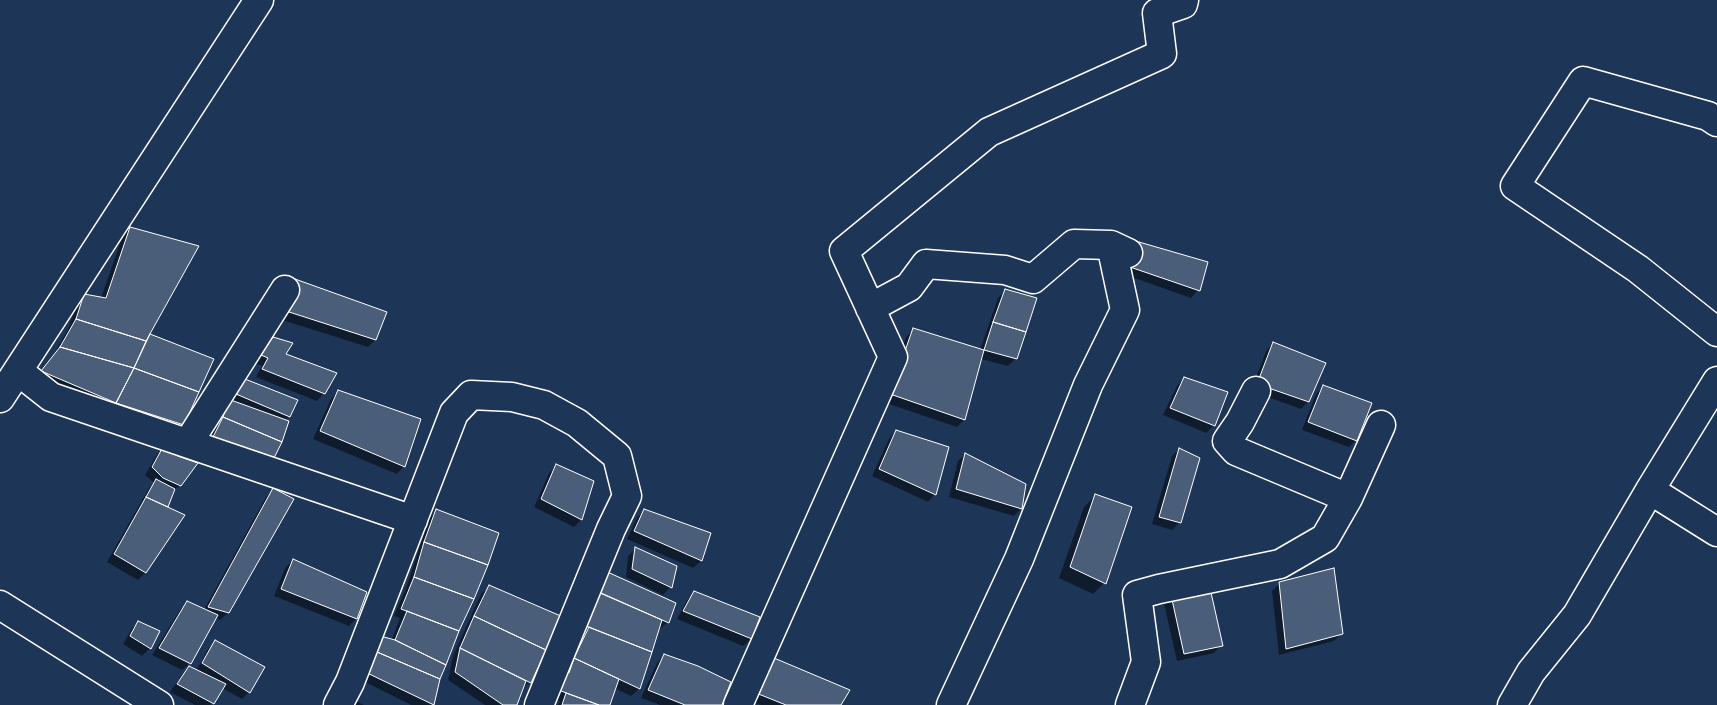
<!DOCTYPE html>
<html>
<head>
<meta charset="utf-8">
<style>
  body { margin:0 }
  canvas { display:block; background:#1d3557 }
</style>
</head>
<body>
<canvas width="1717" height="705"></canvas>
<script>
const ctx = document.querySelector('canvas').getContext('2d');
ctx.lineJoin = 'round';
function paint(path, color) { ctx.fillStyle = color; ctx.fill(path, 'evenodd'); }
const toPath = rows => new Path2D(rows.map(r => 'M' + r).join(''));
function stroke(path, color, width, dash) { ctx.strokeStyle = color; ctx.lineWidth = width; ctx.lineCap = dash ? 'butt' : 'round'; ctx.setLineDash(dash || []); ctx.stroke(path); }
paint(toPath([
  [130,228,148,335,213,360,183,425,176,432,35,379,53,356,69,327,77,303,84,295,101,298,123,235],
  [1132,251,1206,263,1198,290,1191,298,1123,274],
  [288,288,375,340,368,347,279,319],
  [1005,291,1016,358,1008,366,981,359,964,420,957,427,883,402,906,337,913,330,980,350,998,298],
  [274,338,284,354,324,393,317,401,256,377,262,366,254,363,266,346],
  [1273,343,1308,402,1301,409,1251,391,1266,351],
  [1184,378,1214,425,1206,433,1163,415,1177,386],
  [238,382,289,416,285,421,204,448,216,425,221,408],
  [1324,386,1356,440,1349,447,1302,430,1316,394],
  [338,391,404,466,397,474,313,439,331,399],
  [896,431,935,494,928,502,872,476,889,439],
  [164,447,180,485,172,493,146,572,138,580,107,562,149,488,154,483,145,475,157,454],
  [1179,449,1180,522,1172,530,1152,524,1172,456],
  [965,454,1021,508,1014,516,949,497,958,461],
  [556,466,581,520,574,527,534,507,549,473],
  [273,490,228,613,220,620,215,618,190,663,182,670,152,655,180,610,188,603,204,610,266,497],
  [1095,496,1104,583,1093,594,1059,578,1084,507],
  [436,511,439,679,433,705,411,705,357,678,391,641,400,618,394,616,407,586,429,518],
  [644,511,709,534,701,561,693,568,627,539,637,518],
  [635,549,670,587,663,595,626,577,628,556],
  [293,560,356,619,349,626,274,596,285,568],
  [596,579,668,622,660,629,658,629,639,689,631,696,614,688,609,705,558,705,560,701,547,696,566,673,583,635,577,632],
  [1280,583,1342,633,1334,641,1279,655,1272,591],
  [489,587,530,682,522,689,515,705,485,705,448,680,453,656,481,594],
  [1170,588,1221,645,1214,653,1177,661,1162,595],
  [694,593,759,618,751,639,743,646,677,619,687,600],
  [138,622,150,648,142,656,123,644,131,630],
  [215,642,249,692,242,699,222,688,211,705,195,705,170,692,182,675,189,668,196,671,208,649],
  [664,655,720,705,660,705,641,698,657,663],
  [767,667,840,705,761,705,750,701],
  [354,700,364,705,349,705]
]), '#0007');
const building = toPath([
  [130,227,199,246,146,341,76,319,84,294,106,298,130,227],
  [1139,242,1208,262,1200,291,1130,267,1139,242],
  [295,279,387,312,376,340,286,311,295,279],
  [1005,289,1037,298,1026,332,993,322,1005,289],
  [76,319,146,341,134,368,60,347,76,319],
  [993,322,1026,332,1017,359,984,350,993,322],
  [913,328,984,350,965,420,890,394,913,328],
  [150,334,214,359,199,392,134,368,150,334],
  [273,337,293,343,286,354,337,373,325,394,262,369,268,358,261,355,273,337],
  [1273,342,1326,363,1309,402,1257,384,1273,342],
  [60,347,134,368,116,403,41,371,60,347],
  [134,368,199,392,184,425,116,403,134,368],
  [1184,377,1228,392,1215,426,1170,408,1184,377],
  [245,379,298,400,290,417,236,394,237,381,245,379],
  [1323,385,1372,403,1357,441,1308,422,1323,385],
  [338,390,421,419,405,467,320,431,338,390],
  [228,399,289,421,282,442,223,417,228,399],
  [223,417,282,442,273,460,211,441,223,417],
  [896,430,949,447,936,495,879,469,896,430],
  [164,445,178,456,198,463,181,486,163,478,152,467,164,445],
  [1179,448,1200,458,1181,523,1159,517,1179,448],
  [965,453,1026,484,1022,509,956,489,965,453],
  [556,464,594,481,582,520,541,499,556,464],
  [156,479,175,489,168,507,146,497,156,479],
  [273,488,294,499,229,613,208,607,273,488],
  [1095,494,1132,507,1106,584,1070,567,1095,494],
  [146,497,185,515,146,573,114,554,146,497],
  [436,509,499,533,488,565,424,542,436,509],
  [644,509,711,533,702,561,634,531,644,509],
  [424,542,488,565,474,599,414,577,424,542],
  [635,547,677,566,672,588,632,569,635,547],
  [293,559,367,592,357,619,281,589,293,559],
  [1334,568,1343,634,1286,649,1279,582,1334,568],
  [603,570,676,603,669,623,593,590,603,570],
  [414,577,474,599,459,631,401,609,414,577],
  [1208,579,1223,646,1184,654,1169,586,1208,579],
  [489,585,563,617,546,650,474,616,489,585],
  [694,591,760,617,752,639,683,611,694,591],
  [599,592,662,620,652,652,583,625,599,592],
  [187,601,218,615,191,664,159,648,187,601],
  [407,611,459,631,446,665,395,640,407,611],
  [474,616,546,650,531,683,460,648,474,616],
  [138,621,160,631,151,649,130,636,138,621],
  [589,627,652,652,640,689,574,658,589,627],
  [377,635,395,640,446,665,440,679,370,649,377,635],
  [215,640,265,667,250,693,202,663,215,640],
  [460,648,526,681,517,705,503,705,455,672,460,648],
  [370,649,440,679,434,705,363,671,370,649],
  [664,654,698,666,731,682,722,705,685,705,648,690,664,654],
  [574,658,619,679,610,705,599,705,553,688,562,671,569,673,574,658],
  [774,658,850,690,841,705,786,705,756,693,774,658],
  [189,666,226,684,214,704,177,684,189,666],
  [566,693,599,705,562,705,566,693]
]);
paint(building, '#4a5d79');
stroke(building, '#fff', 1);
const minor = toPath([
  [1717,122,1708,116,1583,81,1515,186,1638,269,1717,332],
  [870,308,909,287,926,264,1005,270,1033,279,1074,244,1111,245,1128,253],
  [18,371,51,397,413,520],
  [1256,391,1240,422,1227,441,1236,451,1348,498],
  [188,443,285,290],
  [1650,490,1717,532],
  [338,705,350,682,454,413,471,395,512,397,544,405,577,423,617,456,627,496,611,529,539,705],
  [738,705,893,357,844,251,989,132,1162,54,1157,13,1183,4,1184,0],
  [951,705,1019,559,1088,385,1125,310,1111,245],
  [1130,705,1146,662,1137,595,1159,589,1280,564,1325,538,1348,498,1381,425],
  [1512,705,1531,672,1577,615,1650,490,1717,381]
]);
const major = toPath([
  [0,398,259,0]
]);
const highway = toPath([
  [0,605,159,705]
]);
stroke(minor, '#fff', 31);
stroke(major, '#fff', 31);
stroke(highway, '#fff', 31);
stroke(minor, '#1d3557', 28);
stroke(major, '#1d3557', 28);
stroke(highway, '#1d3557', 28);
</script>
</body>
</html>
